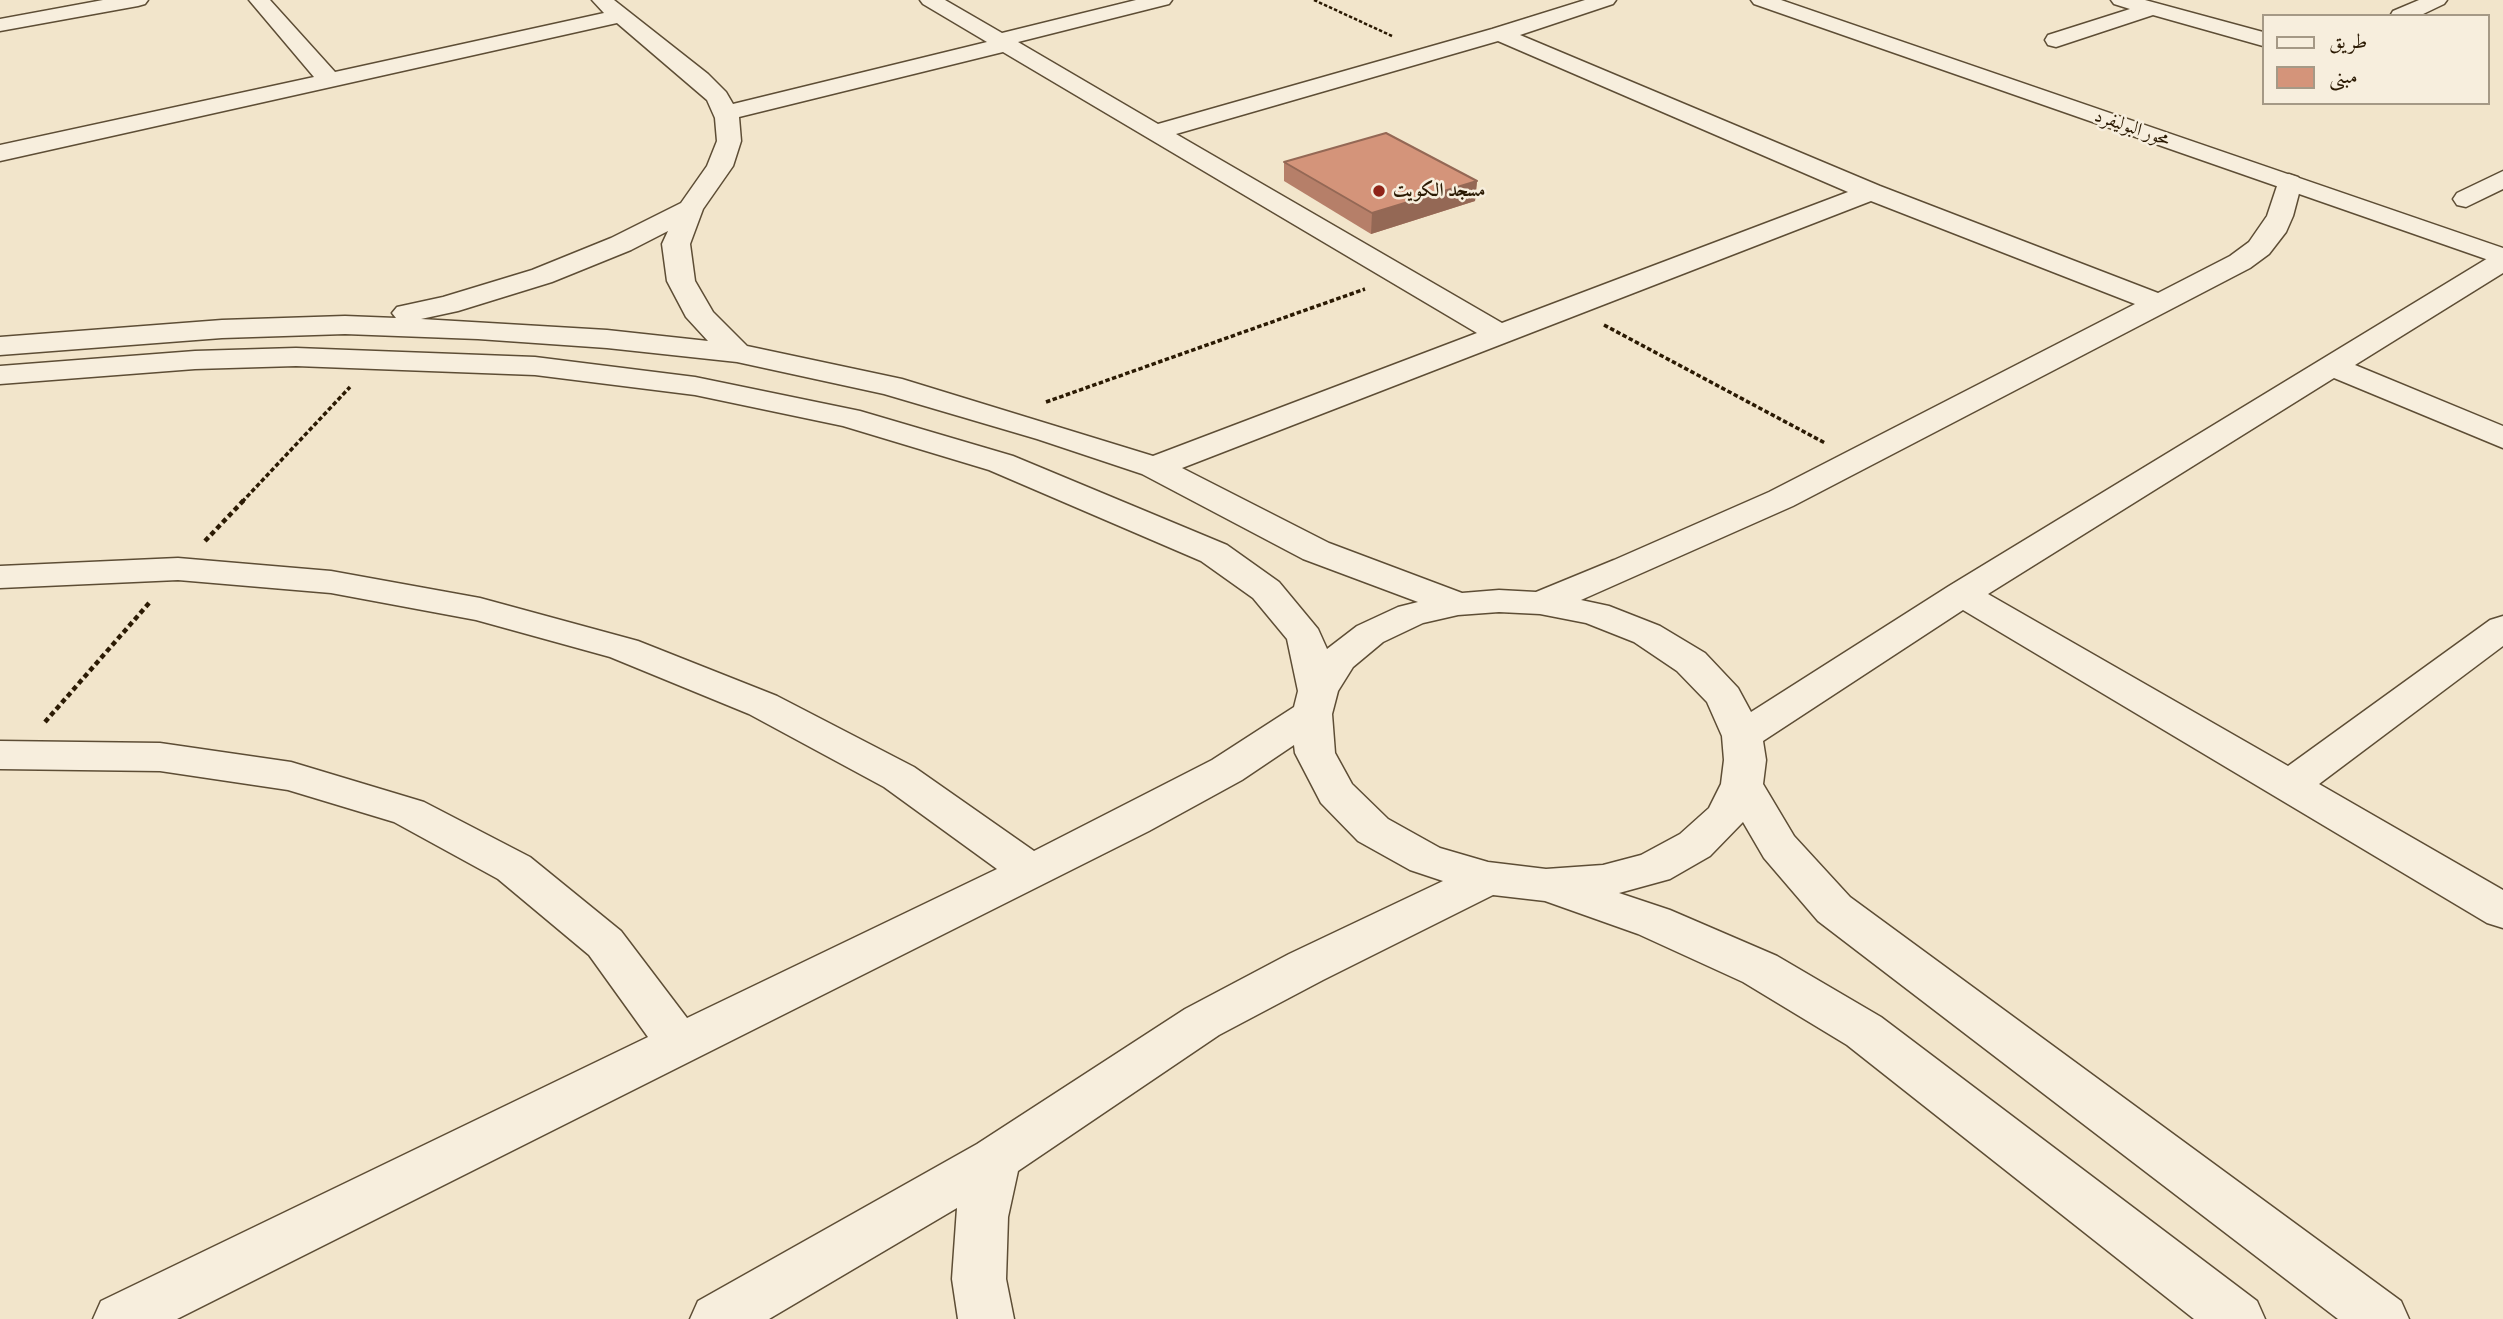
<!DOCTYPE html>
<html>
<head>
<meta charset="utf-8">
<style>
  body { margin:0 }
  #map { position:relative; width:2503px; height:1319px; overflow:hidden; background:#f2e5cb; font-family:"EB Garamond",Amiri,serif }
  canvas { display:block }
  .legend { position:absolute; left:2262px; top:14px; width:228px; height:91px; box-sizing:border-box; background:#f7eedd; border:2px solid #a59986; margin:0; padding:9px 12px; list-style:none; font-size:21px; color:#2b1a03 }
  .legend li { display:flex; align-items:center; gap:14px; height:35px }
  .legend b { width:35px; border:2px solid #a59986 }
</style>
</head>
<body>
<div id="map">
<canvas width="2503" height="1319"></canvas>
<ul class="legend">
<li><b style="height:9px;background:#f7eedd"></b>طريق</li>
<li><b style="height:19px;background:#d4947a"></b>مبنى</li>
</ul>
</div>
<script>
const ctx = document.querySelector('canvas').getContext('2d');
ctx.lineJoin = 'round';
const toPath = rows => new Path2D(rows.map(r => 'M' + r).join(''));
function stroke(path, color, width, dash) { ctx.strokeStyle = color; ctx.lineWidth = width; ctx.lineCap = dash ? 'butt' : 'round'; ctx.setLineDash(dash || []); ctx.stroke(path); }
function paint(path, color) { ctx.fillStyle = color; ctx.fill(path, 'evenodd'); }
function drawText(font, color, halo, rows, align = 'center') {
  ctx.font = font + ' "EB Garamond",Amiri,serif'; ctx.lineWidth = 5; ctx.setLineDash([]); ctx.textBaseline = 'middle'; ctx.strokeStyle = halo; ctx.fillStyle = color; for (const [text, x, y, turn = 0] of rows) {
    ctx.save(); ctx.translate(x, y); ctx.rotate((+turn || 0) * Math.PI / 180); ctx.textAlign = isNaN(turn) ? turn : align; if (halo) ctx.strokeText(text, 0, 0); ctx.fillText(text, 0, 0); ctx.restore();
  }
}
const minor = toPath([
  [103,0,148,0,145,4,138,6,0,31,0,19,103,0],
  [249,0,270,0,335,72,604,13,592,0,614,0,708,74,726,92,733,104,987,42,923,4,920,0,945,0,1002,33,1136,0,1172,0,1169,4,1018,42,1158,124,1492,29,1585,0,1616,0,1613,4,1520,35,1880,186,2158,293,2230,256,2249,242,2267,216,2280,177,2289,174,2298,177,2302,182,2293,216,2286,232,2269,254,2250,268,1793,506,1581,600,1609,606,1660,626,1705,653,1738,688,1751,712,1949,586,2493,255,2503,253,2503,273,2355,365,2503,426,2503,448,2334,378,1988,594,2288,766,2490,620,2503,616,2503,646,2319,784,2503,890,2503,928,2487,923,1963,610,1763,741,1766,760,1763,784,1794,836,1850,897,2401,1301,2409,1319,2338,1319,1818,921,1764,858,1743,822,1710,856,1670,879,1619,893,1670,910,1777,956,1881,1017,2257,1301,2265,1319,2194,1319,1847,1045,1743,982,1638,934,1545,901,1493,895,1323,980,1219,1035,1018,1171,1008,1217,1006,1279,1014,1319,958,1319,952,1279,957,1208,769,1319,690,1319,698,1301,977,1144,1185,1009,1289,954,1443,881,1410,870,1358,841,1321,803,1295,753,1294,745,1242,780,1149,831,177,1319,93,1319,101,1301,648,1037,589,955,498,879,394,822,288,790,160,771,0,769,0,741,160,743,291,762,424,802,530,857,621,931,687,1018,997,869,884,787,749,714,610,657,476,620,331,593,178,580,0,588,0,566,178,558,331,571,480,598,638,641,777,696,914,767,1034,851,1212,760,1294,707,1298,691,1287,639,1253,598,1201,561,989,470,843,426,695,395,535,375,296,366,195,369,0,384,0,366,195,351,296,348,535,357,695,377,860,411,1013,456,1227,545,1279,582,1318,629,1327,649,1357,626,1398,607,1418,602,1303,559,1142,474,1037,439,884,394,737,362,607,348,478,339,345,334,222,338,0,355,0,337,222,320,345,316,396,318,392,313,397,307,443,297,532,270,611,238,681,203,707,166,717,141,715,118,707,100,617,23,0,161,0,145,314,77,249,0],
  [1498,41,1848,192,1502,323,1176,134,1498,41],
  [1003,52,1477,333,1153,456,902,379,747,346,713,312,695,281,690,244,703,209,733,166,741,141,739,117,1003,52],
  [1871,201,2135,304,1769,492,1614,560,1536,592,1499,590,1462,593,1329,543,1182,468,1871,201],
  [668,231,662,244,667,281,686,317,708,341,607,330,421,319,458,311,552,282,631,250,668,231],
  [1499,612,1540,614,1586,623,1634,642,1677,671,1707,702,1722,736,1724,760,1721,784,1709,808,1680,834,1641,855,1603,865,1546,869,1488,862,1440,848,1388,819,1352,784,1335,753,1332,714,1338,691,1353,667,1383,642,1423,623,1458,615,1499,612],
  [2111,0,2145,0,2263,32,2263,46,2153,15,2056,47,2048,45,2045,40,2048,35,2130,9,2114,4,2111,0],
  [2419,0,2447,0,2444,4,2419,16,2390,16,2393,11,2419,0],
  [2503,171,2503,189,2466,207,2457,205,2453,199,2457,193,2503,171]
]);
const tertiary = toPath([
  [1751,0,1781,0,2503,248,2503,265,1754,4,1751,0]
]);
stroke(minor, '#5d4d35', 3);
stroke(tertiary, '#5d4d35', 3);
stroke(toPath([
  [1314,0,1392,36]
]), '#2b1a03', 2.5, [3.5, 2]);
stroke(toPath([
  [1604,325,1825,443],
  [1046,402,1365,289],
  [242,502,350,387]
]), '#2b1a03', 3.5, [4.5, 2.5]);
stroke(toPath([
  [205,541,244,500],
  [45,722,150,602]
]), '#2b1a03', 4.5, [5, 3.5]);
paint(minor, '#f7eedd');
paint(tertiary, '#f7eedd');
paint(toPath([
  [1284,162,1477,181,1475,201,1371,234,1284,181]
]), '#b67f69');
paint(toPath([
  [1477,181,1475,201,1371,234,1372,213]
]), '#946855');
const building = toPath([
  [1386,133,1477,181,1372,213,1284,162,1386,133]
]);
paint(building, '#d4947a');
stroke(building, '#946855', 2);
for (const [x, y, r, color] of [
  [1379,191,7,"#8f2418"]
]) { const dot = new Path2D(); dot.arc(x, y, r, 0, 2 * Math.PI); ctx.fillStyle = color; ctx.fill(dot); stroke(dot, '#f7eedd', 2.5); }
drawText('19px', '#2b1a03', '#f7eedd', [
  ["محور البوليفرد",2132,128,19]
]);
drawText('bold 19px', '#2b1a03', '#f7eedd', [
  ["مسجد الكويت",1393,191]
], 'left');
</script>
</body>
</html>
